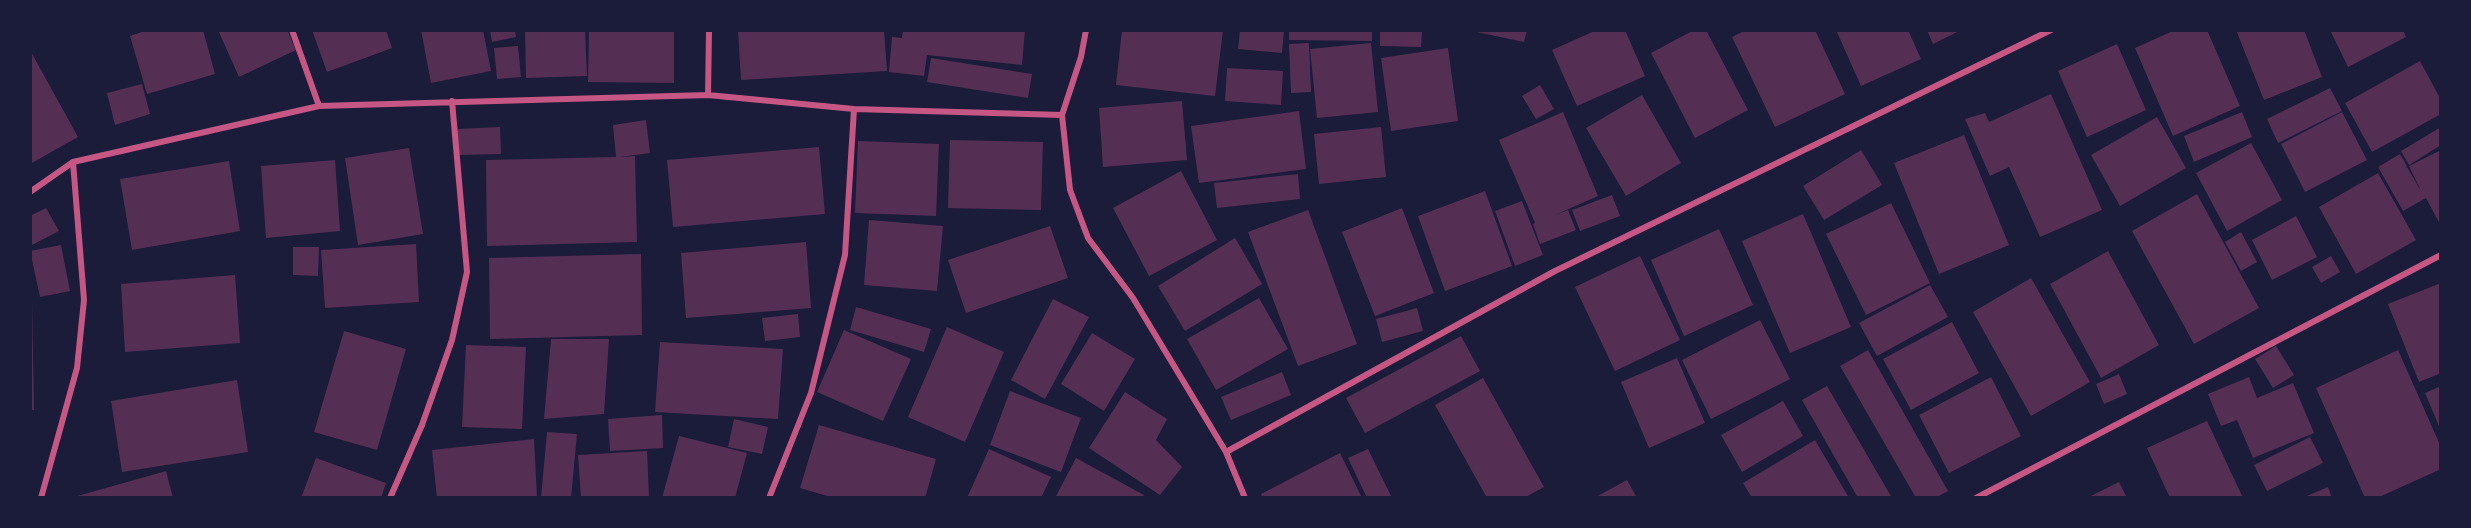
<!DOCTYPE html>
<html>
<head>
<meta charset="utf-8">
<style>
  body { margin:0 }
  #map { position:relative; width:2471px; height:528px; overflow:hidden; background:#1b1b3a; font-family:"Space Grotesk",sans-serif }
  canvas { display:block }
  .frame { position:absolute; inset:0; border:32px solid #1b1b3a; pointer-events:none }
</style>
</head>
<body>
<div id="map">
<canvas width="2471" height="528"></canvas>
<div class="frame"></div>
</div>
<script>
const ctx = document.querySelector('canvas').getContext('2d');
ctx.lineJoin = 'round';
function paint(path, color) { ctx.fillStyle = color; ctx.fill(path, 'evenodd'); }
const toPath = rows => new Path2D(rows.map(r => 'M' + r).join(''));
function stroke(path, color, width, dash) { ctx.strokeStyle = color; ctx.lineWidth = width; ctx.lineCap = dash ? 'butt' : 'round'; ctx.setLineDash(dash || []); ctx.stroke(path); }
paint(toPath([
  [148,30,203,30,215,74,147,94,130,36],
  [218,30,287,30,296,50,239,77],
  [312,30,386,30,392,48,327,72],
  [421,30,483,30,491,71,431,83],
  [490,30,515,30,516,37,492,42],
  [525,30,585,30,587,76,526,78],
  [589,30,674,30,674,83,588,82],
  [738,30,884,30,887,71,741,80],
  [903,30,1025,30,1022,65,927,55,924,76,889,72,892,37,902,38],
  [1122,30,1223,30,1215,96,1116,85],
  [1240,30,1284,30,1282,53,1238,49],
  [1289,30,1372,30,1372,41,1289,40],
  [1380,30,1422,30,1421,47,1380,46],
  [1467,30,1527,30,1524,42],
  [1597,30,1625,30,1645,76,1577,106,1552,50],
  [1694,30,1706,30,1748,110,1695,138,1651,53],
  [1746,30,1815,30,1845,94,1775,127,1732,37],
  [1836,30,1908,30,1921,59,1861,86],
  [1927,30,1961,30,1933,44],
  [2175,30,2207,30,2240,106,2173,136,2135,48],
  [2236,30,2304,30,2322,77,2264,100],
  [2330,30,2403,30,2406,37,2348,67],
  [1309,43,1311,92,1291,93,1289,44],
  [1371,43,1378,112,1317,118,1310,49],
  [2117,44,2146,110,2087,137,2058,71],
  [518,46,521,77,497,79,494,48],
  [1448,48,1458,121,1391,131,1381,58],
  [30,50,78,137,30,164],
  [931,58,1032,74,1028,98,927,82],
  [2420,61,2441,100,2441,114,2372,152,2345,103],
  [1227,68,1283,71,1281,105,1225,101],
  [142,84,150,114,115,125,107,93],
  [1540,85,1554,109,1536,119,1522,96],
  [2330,88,2342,111,2278,143,2267,119],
  [2051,94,2102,210,2040,237,2009,167,1990,176,1965,119,1985,113,1989,122],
  [1642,95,1681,163,1626,196,1586,128],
  [1182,101,1187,160,1103,167,1099,108],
  [1299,111,1306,169,1199,183,1191,126],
  [1563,112,1598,196,1555,215,1568,210,1576,230,1540,244,1533,224,1535,223,1499,140],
  [2242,112,2252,137,2194,162,2184,136],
  [2342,112,2367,160,2305,192,2281,144],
  [2157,117,2186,168,2120,206,2091,155],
  [646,120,650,153,620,157,635,156,637,242,487,246,486,160,616,157,613,125],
  [500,127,501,154,457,155,457,129],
  [1381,127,1386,177,1319,184,1314,134],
  [2441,127,2441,145,2409,165,2401,151],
  [1964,135,2009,245,1939,274,1894,163],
  [950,140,1043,142,1041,210,948,208],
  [858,141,939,144,936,216,855,213],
  [2251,143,2282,200,2227,231,2196,173],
  [819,147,825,214,673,227,667,160],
  [409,148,423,234,358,245,345,158],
  [1861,150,1882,185,1824,220,1803,186],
  [2441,150,2441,226,2426,198,2403,211,2378,167,2400,154,2407,166,2405,168,2407,167,2421,191,2409,166],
  [335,160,340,231,266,238,261,166],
  [229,161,240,231,132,250,120,179],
  [1181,171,1217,240,1149,276,1113,208],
  [2378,173,2416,240,2356,274,2319,207],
  [1298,174,1300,199,1217,208,1214,183],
  [1485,191,1512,266,1445,291,1418,216],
  [2197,194,2259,308,2194,344,2132,231],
  [1612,195,1620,216,1580,231,1572,210],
  [1522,201,1543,255,1515,266,1495,211],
  [1891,203,1930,283,1866,315,1826,234],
  [46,208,59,231,30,246,30,216],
  [1402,208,1434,293,1375,316,1342,232],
  [1308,210,1357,344,1298,366,1248,232],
  [1803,214,1851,327,1790,353,1742,241],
  [2296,216,2317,257,2272,280,2252,240],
  [869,220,943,226,937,291,864,285],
  [1050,226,1068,278,966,313,948,260],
  [1719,229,1753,305,1684,336,1651,260],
  [2241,232,2257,262,2241,271,2225,242],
  [1235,238,1262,284,1185,331,1158,286],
  [806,242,811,308,686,318,681,253],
  [416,244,419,302,325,308,321,250],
  [61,245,70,291,40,297,30,251],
  [293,247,319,247,318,276,293,275],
  [2108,251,2159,345,2101,378,2050,284],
  [641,254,642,335,490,339,489,258],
  [1640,256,1680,340,1615,371,1575,287],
  [2331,256,2340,272,2321,283,2312,267],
  [235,275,240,343,125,352,121,284],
  [2031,278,2090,382,2031,416,1973,312],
  [2441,283,2441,373,2419,382,2388,304],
  [1930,285,1948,317,1877,356,1859,323],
  [1259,298,1288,349,1216,390,1187,339],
  [30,299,32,299,34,410,30,410],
  [1053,299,1089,317,1045,399,1011,380],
  [856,307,931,329,924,352,850,330],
  [1417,308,1423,331,1382,342,1376,319],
  [798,314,800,337,765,341,762,318],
  [1760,320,1790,379,1711,419,1682,360],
  [1952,322,1979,373,1911,410,1883,359],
  [947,327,1004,352,965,442,908,417],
  [844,330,911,359,883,421,817,392],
  [344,331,406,349,377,450,314,432],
  [1092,333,1135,359,1104,411,1061,384],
  [1461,336,1480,371,1365,433,1346,398],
  [551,339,609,339,604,414,544,419],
  [660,342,783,349,778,419,655,412],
  [466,345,526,347,522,429,462,427],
  [2276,346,2294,375,2273,388,2255,359],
  [1868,350,1948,491,1935,498,1916,498,1840,366],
  [2398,350,2441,447,2441,469,2377,498,2365,498,2316,388],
  [1677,358,1705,423,1649,448,1621,382],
  [1282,372,1291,395,1231,420,1221,397],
  [2119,374,2127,394,2104,404,2096,384],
  [1991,377,2021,436,1949,473,1919,415],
  [2249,377,2257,398,2293,383,2314,433,2253,458,2237,420,2221,426,2208,394],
  [1483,378,1544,487,1524,498,1487,498,1435,405],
  [237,380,248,452,122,472,111,401],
  [1827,386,1892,498,1858,498,1802,400],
  [2441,386,2441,431,2425,393],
  [1010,391,1081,418,1061,472,990,445],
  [1125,392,1167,419,1156,440,1182,467,1160,495,1089,448],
  [1783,401,1803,436,1742,472,1721,435],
  [662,415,663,448,610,451,608,419],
  [734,419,768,427,762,454,728,447],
  [2207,421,2243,498,2170,498,2147,448],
  [819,425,936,459,925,498,834,498,800,488],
  [547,432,577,434,571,498,541,498],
  [679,436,747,453,735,498,662,498],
  [2310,437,2323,463,2267,491,2254,465],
  [534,439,537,498,437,498,432,450],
  [1815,440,1849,498,1752,498,1743,483],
  [989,449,1051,477,1041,498,967,498],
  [1368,449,1392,498,1367,498,1348,458],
  [647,451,649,498,581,498,578,455],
  [1340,453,1362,498,1263,498,1261,494],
  [316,458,386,483,381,498,301,498],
  [1076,458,1144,495,1142,498,1055,498],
  [166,471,173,498,74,498,74,497],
  [1627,480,1637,498,1594,498],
  [2119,482,2127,498,2087,498],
  [2328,487,2332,498,2302,498]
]), '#542f53');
stroke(toPath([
  [292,30,319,106],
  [1086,30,1081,57,1062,115,1070,190,1088,238,1133,298,1226,452,1245,498],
  [708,95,709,30],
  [30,192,73,162,319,106,708,95,854,109,1062,115],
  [1226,452,1555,271,2051,30],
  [41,498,77,368,84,300,73,162],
  [390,498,422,425,452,340,467,272,452,101],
  [769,498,811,393,845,255,854,109],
  [1976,498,2441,255]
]), '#c65784', 6);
</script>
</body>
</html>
